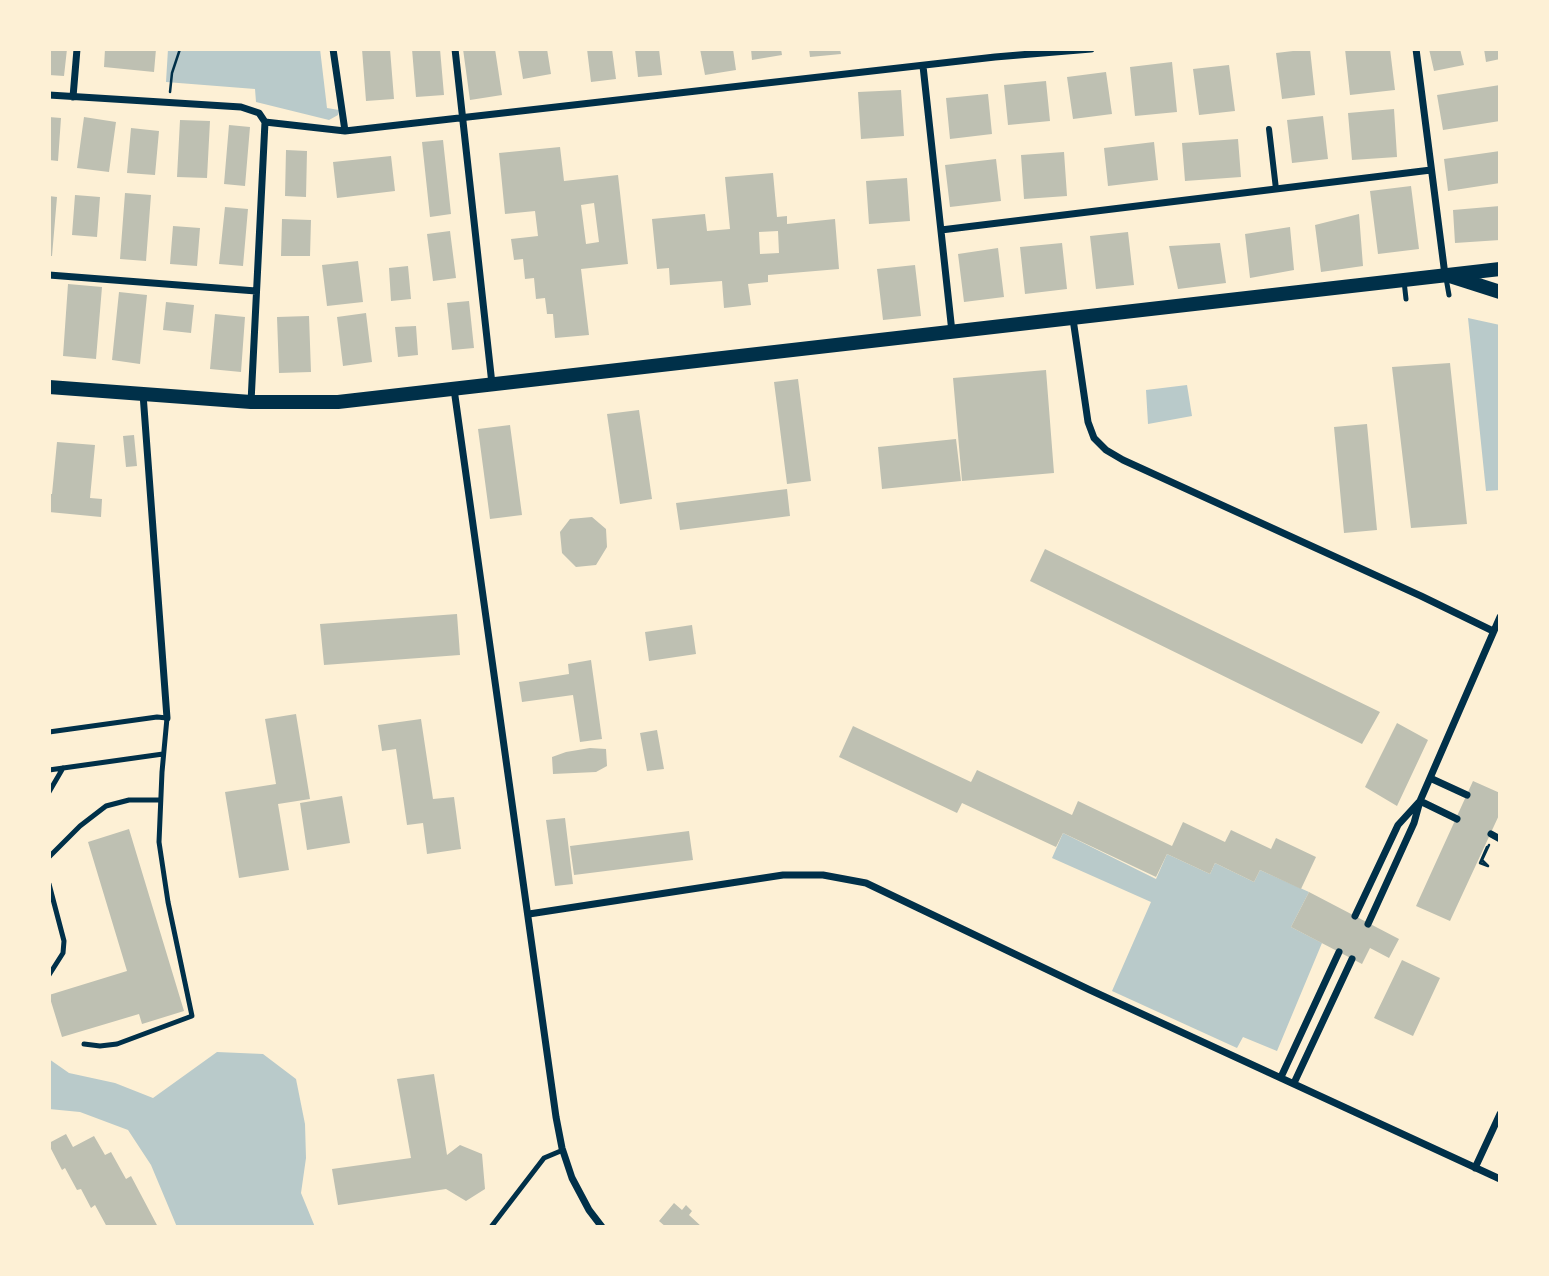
<!DOCTYPE html>
<html>
<head>
<meta charset="utf-8">
<style>
  body { margin:0 }
  #map { position:relative; width:1549px; height:1276px; overflow:hidden; background:#fdf0d5; font-family:"Golos Text",sans-serif }
  canvas { display:block }
  .frame { position:absolute; inset:0; border:51px solid #fdf0d5; pointer-events:none }
</style>
</head>
<body>
<div id="map">
<canvas width="1549" height="1276"></canvas>
<div class="frame"></div>
</div>
<script>
const ctx = document.querySelector('canvas').getContext('2d');
ctx.lineJoin = 'round';
function paint(path, color) { ctx.fillStyle = color; ctx.fill(path, 'evenodd'); }
const toPath = rows => new Path2D(rows.map(r => 'M' + r).join(''));
function stroke(path, color, width, dash) { ctx.strokeStyle = color; ctx.lineWidth = width; ctx.lineCap = dash ? 'butt' : 'round'; ctx.setLineDash(dash || []); ctx.stroke(path); }
paint(toPath([
  [168,49,320,49,327,108,339,110,338,115,329,120,256,102,255,89,166,82],
  [1468,318,1500,325,1500,490,1486,491],
  [1187,385,1192,416,1148,424,1146,390],
  [1063,833,1156,879,1167,854,1210,874,1215,863,1254,882,1260,870,1309,892,1291,927,1322,943,1277,1051,1243,1037,1237,1048,1112,991,1151,902,1052,858],
  [217,1052,263,1054,296,1079,305,1124,306,1158,301,1193,315,1227,177,1227,151,1165,128,1130,80,1112,49,1109,49,1059,69,1073,115,1083,153,1098]
]), '#b9caca');
paint(toPath([
  [49,49,67,49,64,76,49,75],
  [105,49,156,49,154,72,104,67],
  [362,49,390,49,394,99,366,101],
  [412,49,440,49,444,95,416,97],
  [463,49,495,49,502,95,470,100],
  [518,49,547,49,551,74,523,79],
  [587,49,612,49,616,79,591,82],
  [635,49,659,49,662,75,638,77],
  [700,49,733,49,736,70,705,75],
  [751,49,781,49,782,55,752,60],
  [809,49,840,49,841,54,810,57],
  [1310,49,1315,95,1282,99,1276,53],
  [1345,49,1390,49,1395,90,1350,95],
  [1429,49,1460,49,1464,65,1434,71],
  [1484,49,1500,49,1500,59,1486,62],
  [1172,62,1177,112,1135,116,1130,67],
  [1229,65,1235,111,1199,115,1193,69],
  [1106,72,1112,114,1073,119,1067,77],
  [1046,81,1050,121,1008,125,1004,85],
  [1500,85,1500,121,1443,130,1437,95],
  [901,90,904,136,861,139,858,92],
  [988,94,992,134,950,139,946,98],
  [1394,109,1397,157,1352,160,1348,113],
  [1323,116,1328,159,1292,163,1287,120],
  [49,117,61,118,58,161,49,160],
  [84,117,116,122,109,172,77,168],
  [180,120,210,121,207,178,177,177],
  [229,125,250,127,245,186,224,184],
  [131,128,159,131,155,175,127,173],
  [1238,139,1241,177,1185,181,1182,143],
  [443,140,451,214,430,217,422,142],
  [1154,142,1158,180,1108,186,1104,148],
  [560,147,564,181,618,175,628,264,581,269,589,335,555,338,553,314,547,314,545,298,536,299,534,278,525,279,523,259,514,260,511,239,538,236,535,211,505,214,499,153],
  [594,203,599,242,586,244,581,205],
  [286,150,307,151,306,197,285,196],
  [1500,151,1500,183,1448,191,1444,159],
  [1064,152,1067,196,1024,199,1021,155],
  [391,156,395,191,337,198,333,162],
  [996,159,1001,201,950,207,945,165],
  [773,173,777,217,787,216,787,224,835,219,839,269,768,275,768,282,748,284,751,305,724,308,722,281,670,285,669,268,657,269,652,219,705,214,707,231,730,229,725,177],
  [778,231,779,253,760,254,759,232],
  [907,178,910,221,869,224,866,181],
  [1411,186,1419,249,1378,254,1370,191],
  [125,193,151,195,146,261,120,259],
  [75,195,100,197,97,237,72,235],
  [49,196,57,197,52,256,49,256],
  [1500,206,1500,240,1455,243,1453,210],
  [225,207,248,209,243,266,219,264],
  [1359,214,1363,266,1321,272,1315,225],
  [282,219,311,220,310,256,281,256],
  [173,226,200,228,197,266,170,264],
  [1290,227,1294,270,1250,278,1245,234],
  [450,231,456,278,433,281,427,234],
  [1128,232,1134,285,1096,289,1090,236],
  [1062,243,1067,289,1025,294,1020,247],
  [1220,243,1226,283,1178,289,1169,246],
  [998,248,1004,297,964,302,958,254],
  [358,261,363,302,327,306,322,265],
  [915,265,921,316,883,320,877,269],
  [408,266,411,299,391,301,389,268],
  [68,284,102,287,96,359,63,356],
  [119,292,147,295,140,364,112,360],
  [469,301,474,348,452,350,447,303],
  [166,302,194,305,191,333,163,330],
  [366,313,372,362,343,366,337,317],
  [215,314,245,317,241,372,210,369],
  [309,316,311,372,279,373,277,317],
  [416,326,418,355,398,357,395,327],
  [1450,363,1467,524,1411,528,1392,367],
  [1046,370,1054,473,962,481,953,378],
  [798,379,811,481,787,484,774,382],
  [639,410,652,499,620,504,607,414],
  [1367,424,1377,530,1344,533,1334,427],
  [510,425,522,515,490,519,478,429],
  [134,435,137,466,126,467,123,436],
  [956,439,961,481,882,489,878,447],
  [57,442,95,445,90,498,102,499,101,517,49,512,49,494,52,494],
  [787,489,790,516,680,530,676,503],
  [592,517,606,529,607,547,596,565,576,567,562,553,560,532,570,519],
  [1045,549,1380,712,1362,744,1030,581],
  [457,614,460,655,324,665,320,624],
  [692,625,696,654,649,661,645,632],
  [591,660,602,739,580,742,573,695,522,702,519,682,569,674,568,664],
  [296,714,310,799,278,804,289,870,239,878,225,792,276,784,265,719],
  [421,719,433,799,454,797,461,849,427,854,423,823,407,825,396,749,382,751,378,725],
  [1397,723,1428,740,1397,806,1365,787],
  [853,726,971,782,977,770,1072,815,1078,801,1172,846,1183,822,1225,842,1231,830,1271,849,1276,838,1316,857,1301,889,1260,870,1254,882,1215,863,1210,874,1167,854,1156,877,1063,833,1056,847,962,803,957,813,839,757],
  [657,730,664,769,647,771,640,733],
  [590,748,606,749,607,766,596,772,553,774,552,757,566,752],
  [1473,781,1500,793,1500,813,1450,921,1416,906],
  [342,796,350,843,307,850,300,803],
  [565,818,573,884,555,886,546,820],
  [129,829,184,1011,142,1024,139,1014,62,1037,49,995,127,971,88,842],
  [689,831,693,860,574,875,570,846],
  [1309,892,1399,939,1389,958,1370,948,1362,964,1291,927],
  [1402,960,1440,978,1413,1036,1374,1018],
  [434,1074,447,1155,460,1145,482,1154,485,1189,466,1201,446,1189,338,1205,332,1169,411,1158,397,1079],
  [66,1134,73,1147,94,1136,105,1155,111,1152,126,1179,131,1176,158,1227,107,1227,95,1205,91,1208,81,1189,77,1190,65,1168,62,1170,49,1145,49,1143],
  [674,1203,682,1210,686,1205,692,1211,689,1215,702,1227,666,1227,659,1221]
]), '#bec0b2');
stroke(toPath([
  [170,92,172,73,180,49],
  [1487,847,1480,863,1488,866,1482,860,1489,845]
]), '#003049', 2.5);
stroke(toPath([
  [1446,278,1449,295],
  [1404,281,1406,299],
  [49,732,157,717,167,718,162,772,159,842,168,902,192,1016,117,1044,100,1046,84,1044],
  [49,770,163,754],
  [49,792,63,768],
  [49,857,80,826,106,806,129,800,160,800],
  [49,884,64,941,63,953,49,975],
  [491,1227,544,1158,563,1150]
]), '#003049', 5);
stroke(toPath([
  [1269,129,1276,189]
]), '#003049', 6);
stroke(toPath([
  [333,49,345,131],
  [455,49,492,384],
  [1416,49,1445,275],
  [923,66,952,332],
  [49,95,241,107,259,113,265,122,345,131,995,57,1091,49],
  [73,97,77,49],
  [941,230,1431,170],
  [49,275,256,291],
  [1073,319,1088,422,1094,438,1106,450,1123,460,1421,596,1493,631],
  [454,389,556,1117,562,1148,572,1178,589,1210,602,1227],
  [143,394,167,718],
  [251,402,265,122],
  [1430,778,1467,795],
  [1420,801,1457,819],
  [1491,834,1500,839],
  [529,914,783,875,823,875,866,883,1090,990,1500,1179],
  [1355,916,1398,825,1419,802],
  [1368,924,1414,823,1420,801,1500,617],
  [1281,1077,1339,952],
  [1294,1083,1352,959],
  [1475,1168,1500,1114]
]), '#003049', 7);
stroke(toPath([
  [1450,276,1500,292],
  [49,387,251,402,338,402,1500,269]
]), '#003049', 14);
</script>
</body>
</html>
